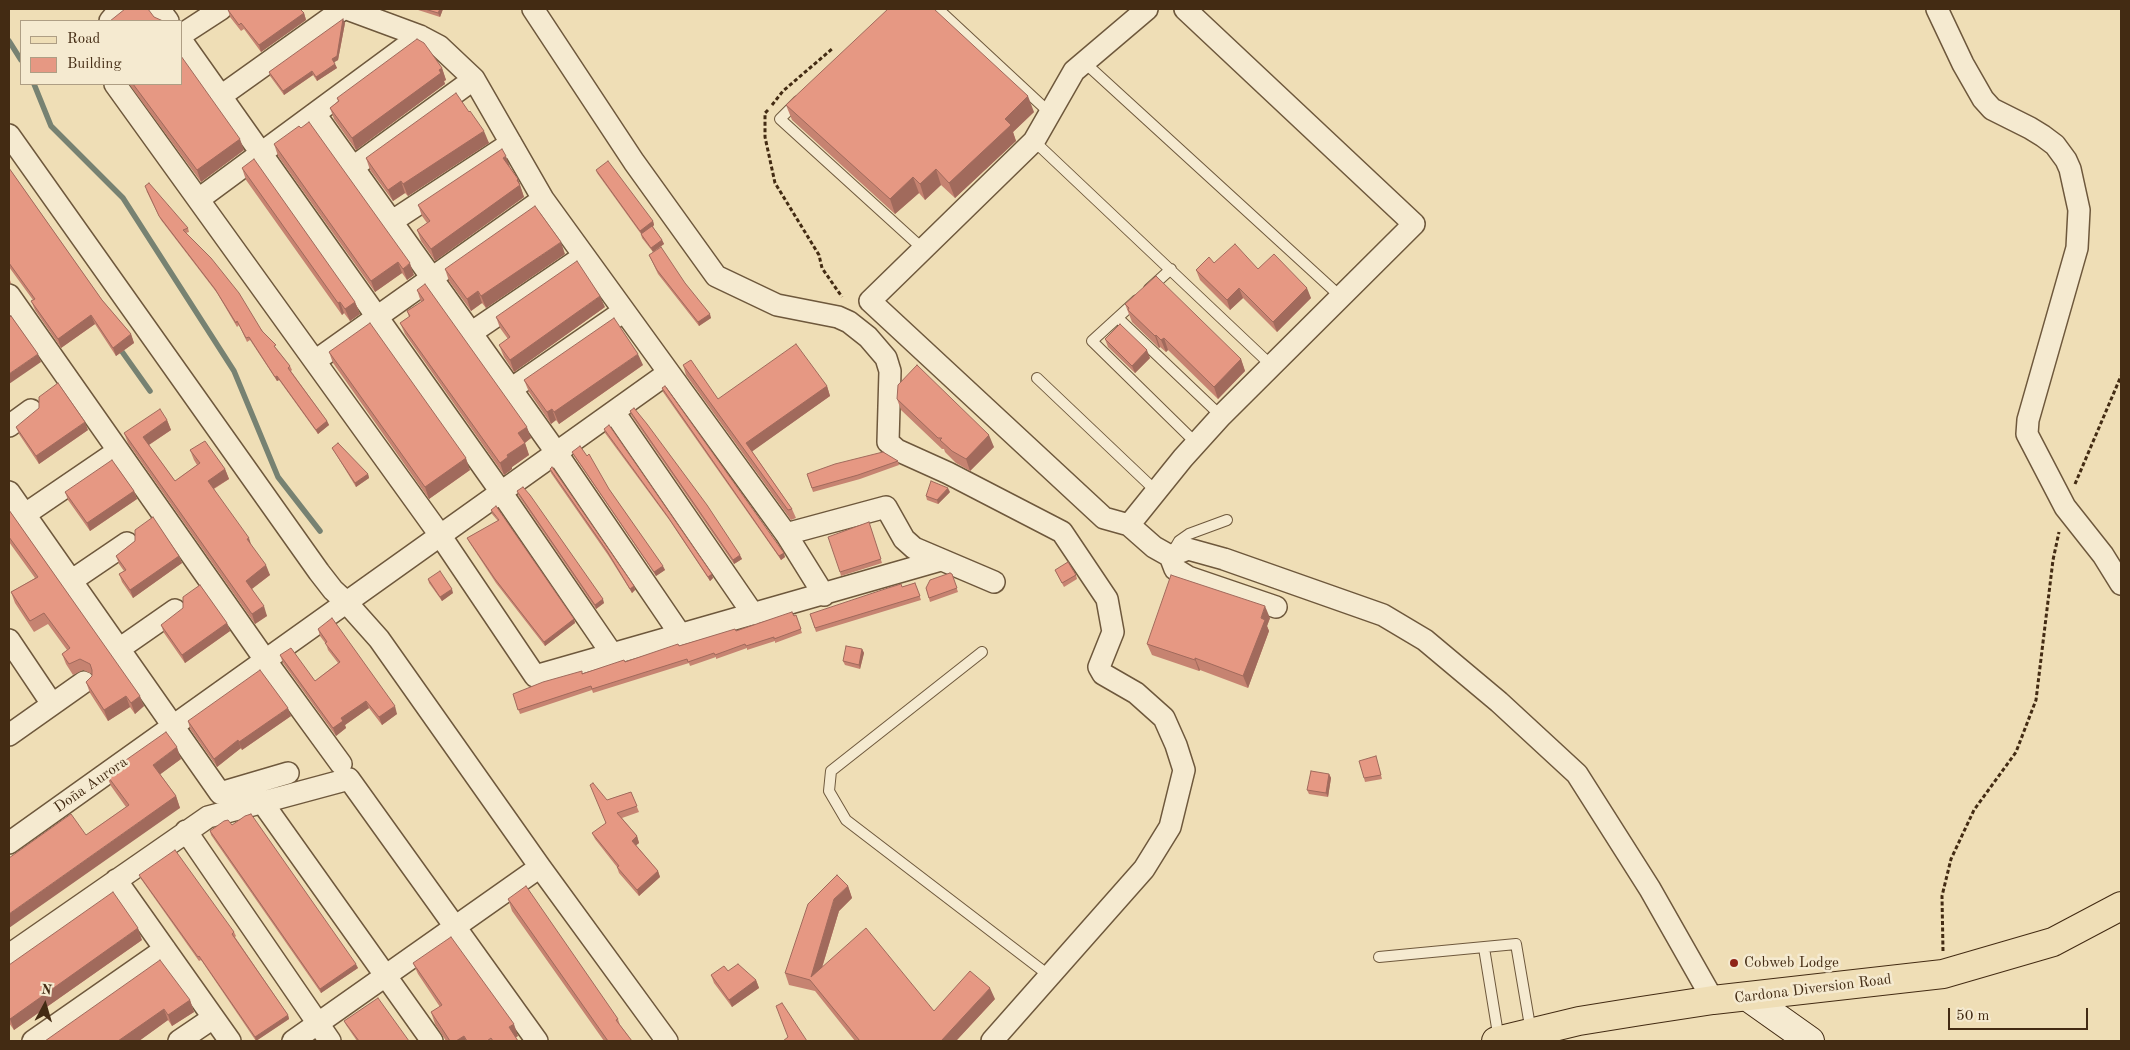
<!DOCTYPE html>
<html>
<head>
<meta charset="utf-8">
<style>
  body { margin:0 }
  #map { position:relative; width:2130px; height:1050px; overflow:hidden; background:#efdeb6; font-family:"Old Standard TT",serif }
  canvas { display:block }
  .frame { position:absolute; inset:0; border:10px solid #432b13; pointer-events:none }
  .legend { position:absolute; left:20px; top:20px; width:162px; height:65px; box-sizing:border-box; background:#f5ead0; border:1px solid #ae9e84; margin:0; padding:6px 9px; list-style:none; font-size:15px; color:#432b13 }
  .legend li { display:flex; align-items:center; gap:10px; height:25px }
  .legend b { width:25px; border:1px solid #ae9e84 }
  .north { position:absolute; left:20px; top:980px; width:50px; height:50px; -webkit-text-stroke:4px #f5ead0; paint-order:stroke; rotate:6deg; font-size:14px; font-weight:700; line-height:20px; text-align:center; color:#432b13 }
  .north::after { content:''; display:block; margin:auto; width:18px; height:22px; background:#432b13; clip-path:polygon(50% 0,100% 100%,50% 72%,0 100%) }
  .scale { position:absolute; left:1948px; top:1008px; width:140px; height:22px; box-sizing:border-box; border:2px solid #432b13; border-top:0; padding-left:6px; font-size:15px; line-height:18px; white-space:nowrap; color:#432b13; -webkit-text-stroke:4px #f5ead0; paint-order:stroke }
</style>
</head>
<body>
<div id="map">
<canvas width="2130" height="1050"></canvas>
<div class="frame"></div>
<ul class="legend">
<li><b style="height:6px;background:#efdeb6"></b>Road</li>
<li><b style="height:14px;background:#e69883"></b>Building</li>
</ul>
<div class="north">N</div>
<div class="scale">50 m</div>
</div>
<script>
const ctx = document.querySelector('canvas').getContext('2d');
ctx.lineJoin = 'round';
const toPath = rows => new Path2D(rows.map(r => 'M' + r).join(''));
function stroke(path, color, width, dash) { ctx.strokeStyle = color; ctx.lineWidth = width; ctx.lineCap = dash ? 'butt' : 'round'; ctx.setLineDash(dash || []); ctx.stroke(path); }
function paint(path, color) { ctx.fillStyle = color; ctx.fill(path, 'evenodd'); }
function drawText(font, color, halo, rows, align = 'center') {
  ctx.font = font + ' "Old Standard TT",serif'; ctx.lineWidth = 5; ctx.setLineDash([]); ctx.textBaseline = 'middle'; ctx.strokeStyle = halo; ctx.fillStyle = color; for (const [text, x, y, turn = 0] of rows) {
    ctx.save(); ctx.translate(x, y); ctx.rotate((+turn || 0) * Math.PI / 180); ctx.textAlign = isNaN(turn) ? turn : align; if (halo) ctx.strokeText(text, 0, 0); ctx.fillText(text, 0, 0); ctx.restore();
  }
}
stroke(toPath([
  [9,41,21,60],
  [34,84,51,126,123,198,234,371,278,477,320,531],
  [118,346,150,391]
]), '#778272', 5.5);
const lane = toPath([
  [938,9,1051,114],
  [1084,62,1341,297],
  [798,101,780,119,923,249],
  [1034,141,1272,366],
  [1149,289,1171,269],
  [1137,300,1092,341,1196,443],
  [1118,318,1221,416],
  [1037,378,1156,491],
  [1172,553,1179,541,1189,534,1227,520],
  [982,652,831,771,829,791,846,820,1051,977],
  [1484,948,1499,1040],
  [1379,957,1516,944,1531,1032]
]);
const street = toPath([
  [159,9,168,21],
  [347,9,420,36,439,46,474,79,543,199,786,534,824,595],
  [533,9,634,162,716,276,777,305,838,317,849,322,868,337,886,358,890,371,888,442,897,450,948,473,1062,532,1107,599,1113,632,1099,667,1103,674,1136,693,1164,718,1176,745,1184,770,1170,827,1144,869,992,1041],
  [1147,9,1074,71,1034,141,870,301,1104,518,1129,525,1154,547,1170,556,1175,569,1188,577,1276,607],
  [1937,9,1963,64,1983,99,1992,109,2030,128,2043,136,2055,145,2066,160,2070,169,2079,210,2077,248,2028,420,2027,434,2065,507,2103,555,2121,584],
  [110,21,120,9],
  [181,35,221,9],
  [181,40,501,492,612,654],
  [115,84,440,535,535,676,941,560],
  [221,96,343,9],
  [315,114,556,452,680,634],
  [9,135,319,572,333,590,346,602,379,639,540,867,667,1041],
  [352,168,474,79],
  [199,199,420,36],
  [391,222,511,143],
  [9,295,266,661,341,764],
  [471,333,584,256],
  [315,361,543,199],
  [511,389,624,311],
  [614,412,753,614],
  [9,426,31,410],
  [9,492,220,793,288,773],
  [24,515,118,451],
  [1129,525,1183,458,1221,416,1414,224,1185,9],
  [786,534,886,507,904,539,914,548,994,582],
  [1170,556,1188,549,1224,559,1383,615,1425,640,1499,702,1577,774,1650,889,1713,1000],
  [71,581,127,543],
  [9,640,52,704],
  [119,649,175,610],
  [9,735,84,682],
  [262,802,432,1041],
  [186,831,330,1041],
  [9,843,668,373],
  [116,880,230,1041],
  [9,955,208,817,349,779,537,1041],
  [33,1041,165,949],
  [179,1041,213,1018],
  [293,1041,540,867]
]);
const secondary = toPath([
  [1748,997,1810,1041]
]);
const primary = toPath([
  [1496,1041,1579,1021,1641,1011,1713,1000,1943,974,2053,942,2121,906]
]);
stroke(lane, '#6e583c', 12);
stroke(street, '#6e583c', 24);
stroke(secondary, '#432b13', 30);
stroke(primary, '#432b13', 30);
stroke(toPath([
  [772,105,783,91,832,49],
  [768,110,765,113,765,137,775,183,819,255,822,268,842,297],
  [2075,484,2121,376],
  [1943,951,1942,896,1951,859,1974,810,2016,752,2036,700,2053,560,2059,532]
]), '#432b13', 3, [4, 2.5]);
stroke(lane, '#f5ead0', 10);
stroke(street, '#f5ead0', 21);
stroke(secondary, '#f5ead0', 28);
stroke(primary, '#efdeb6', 28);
paint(toPath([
  [415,9,443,9,440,17],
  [228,10,304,13,306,20,261,52,244,29,241,31,230,17],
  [345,23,338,60,334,62,337,68,317,81,313,75,284,95,270,76,269,72],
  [442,68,446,80,444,81,445,84,356,150,334,119,330,108,338,101,337,98],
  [129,84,181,84,244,150,201,182],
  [786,105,1034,112,1013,132,1016,141,955,198,941,185,925,200,919,193,895,214,792,120],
  [469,112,489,143,408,196,405,193,393,201,370,170,366,158],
  [274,144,414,275,407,280,402,273,375,292,278,156],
  [510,167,518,179,524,197,435,261,421,241,417,230,427,223,422,216,418,205],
  [9,168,102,300,131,334,134,343,116,356,95,324,61,348,35,310,31,301,33,300,9,267],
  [242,168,355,302,360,314,350,321,344,313,342,315,246,180],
  [596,170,653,221,654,225,653,227,662,240,664,244,653,252,642,238,641,234,597,173],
  [146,190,188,228,189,232,186,233,290,366,292,370,291,371,327,421,329,425,318,434,279,380,277,381,250,340,247,342,239,325,237,327,217,293,161,220],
  [565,254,486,308,482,303,471,311,449,281,445,269],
  [649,255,685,283,711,318,699,326,658,274],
  [1214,263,1258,269,1311,298,1277,332,1243,298,1230,310,1200,280,1196,270],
  [9,277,11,283,9,284],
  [417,290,531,438,525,443,529,455,512,467,512,469,504,475,405,334,400,323,409,317,407,311,421,302],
  [1125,304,1241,359,1245,371,1218,399,1168,350,1166,352,1160,347,1159,348,1132,322],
  [605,307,514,372,504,357,499,345,508,339,500,328,496,317],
  [1105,339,1150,358,1135,373,1108,347],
  [329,352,470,470,429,499,333,363],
  [643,365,559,424,556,420,551,424,529,392,524,380],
  [683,365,718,399,827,386,830,396,752,451,792,509,796,518,791,520,686,375],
  [662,388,785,557,781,560,663,392],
  [897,399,994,447,970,471,956,463,945,452,944,449,942,449,901,410],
  [630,411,742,559,734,564,631,415],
  [167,420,171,430,149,445,175,481,197,465,194,460,190,450,225,469,229,479,214,489,252,547,270,575,252,589,267,616,255,624,128,443,124,433],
  [16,427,88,430,39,464,19,434],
  [604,429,713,578,710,581,670,521,605,433],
  [332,448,368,474,369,478,356,487,334,451],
  [572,452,609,489,665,570,656,576,574,456],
  [898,461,899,465,860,479,813,492,807,474],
  [550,469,634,586,635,590,632,593,608,555,560,486,551,473],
  [134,491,137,499,90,531,68,500,65,492],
  [517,491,604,603,596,609,518,495],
  [950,492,938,504,927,500,926,496],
  [9,510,144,706,135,714,130,707,108,721,90,693,86,682,92,676,92,674,83,670,73,675,66,664,62,654,67,650,48,624,34,632,15,603,11,592,35,578,9,542],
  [491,510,574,619,575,623,545,646,496,583,469,542,467,538,498,521,492,514],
  [869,522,882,563,841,576,840,572],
  [135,541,179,556,182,563,133,598,122,582,119,574,124,571,119,564,116,556],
  [1055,570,1076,575,1077,579,1064,587],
  [952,574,958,592,930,602,926,588],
  [428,579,453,593,442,601,429,583],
  [915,583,921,600,816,632,810,614],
  [796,615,802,633,775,643,775,641,747,650,747,648,716,659,716,657,690,666,689,663,593,693,592,690,520,714,513,694,679,646],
  [1270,618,1267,626,1269,631,1248,688,1200,670,1199,671,1152,655,1147,644],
  [227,623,230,631,185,663,164,633,161,625],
  [318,629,397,714,382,725,369,708,345,725,346,728,336,736,283,663,280,655,315,681,338,663,328,650,326,644,320,636],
  [862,649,864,653,860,669,845,665,843,661],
  [291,716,242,750,241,748,217,767,190,729,188,721],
  [181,759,160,774,176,796,180,808,86,835,126,807,111,786,106,774],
  [1377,760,1382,779,1365,782,1364,778],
  [1329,774,1331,778,1328,797,1309,794,1307,790],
  [631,792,639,812,622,818,637,836,639,843,636,845,658,871,660,877,639,896,619,873,617,867,595,839,592,833,605,824,607,800],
  [232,825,358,968,321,993,211,835,210,831],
  [139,875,234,932,236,936,235,937,288,1015,289,1019,256,1041,201,960,199,961,141,879],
  [848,886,852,898,839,911,822,968,934,1011,995,999,956,1041,855,1041,815,991,789,985,785,973],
  [508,899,618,1019,620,1025,632,1041,604,1041,512,911],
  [142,940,14,1030,9,1023,9,965],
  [413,963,518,1036,516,1037,518,1041,446,1041,435,1024,431,1012,440,1007,418,974],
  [728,971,756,980,759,988,732,1007,714,983,711,975],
  [190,1000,194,1012,172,1026,168,1020,139,1041,45,1041],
  [344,1021,409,1041,357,1041,346,1025]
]), '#c68371');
paint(toPath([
  [440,9,443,9,440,17,438,13],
  [304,13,306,20,261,52,259,45],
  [343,19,345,23,338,60,333,63,332,59],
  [335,64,337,68,317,81,316,77],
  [442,68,446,80,444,81,445,84,356,150,352,138],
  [312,71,313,75,284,95,283,91],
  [1028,96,1034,112,1013,132,1016,141,955,198,949,183,1005,119],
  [484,131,489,143,408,196,403,184],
  [240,139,244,150,201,182,197,170],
  [506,156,510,167,507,169,503,158],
  [936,169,941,185,925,200,920,184],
  [913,177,919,193,895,214,890,199],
  [518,179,524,197,435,261,431,249],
  [401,181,405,193,393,201,388,190],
  [653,221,654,225,642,235,640,231],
  [662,240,664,244,653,252,651,248],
  [561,242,565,254,486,308,481,296],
  [398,262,402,273,375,292,371,281],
  [410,263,414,275,407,280,403,269],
  [1239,288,1243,298,1230,310,1227,300],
  [1307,288,1311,298,1277,332,1273,322],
  [478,291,482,303,471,311,467,299],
  [600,296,605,307,514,372,510,360],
  [340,302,344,313,342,315,338,303],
  [355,302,360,314,350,321,345,309],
  [710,314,711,318,699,326,698,322],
  [91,315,95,324,61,348,58,339],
  [131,334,134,343,116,356,113,348],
  [1156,335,1160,347,1159,348,1155,336],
  [1164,338,1168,350,1166,352,1161,340],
  [1147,350,1150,358,1135,373,1132,366],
  [38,354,41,362,9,384,9,374],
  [638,354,643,365,559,424,554,412],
  [1241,359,1245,371,1218,399,1214,387],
  [277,376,279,380,277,381,275,377],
  [827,386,830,396,750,453,746,443],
  [552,409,556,420,551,424,547,412],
  [167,420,171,430,147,446,143,437],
  [327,421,329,425,318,434,316,430],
  [85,422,88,430,39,464,36,456],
  [527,427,531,438,522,445,518,433],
  [989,435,994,447,970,471,966,459],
  [525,443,529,455,512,467,512,469,504,475,500,463,507,455],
  [466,458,470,470,429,499,425,487],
  [225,469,229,479,211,490,208,481],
  [368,474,369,478,356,487,355,483],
  [948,488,950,492,938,504,937,500],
  [134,491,137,499,90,531,87,523],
  [249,538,252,547,247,539],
  [784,553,785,557,781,560,779,556],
  [740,555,742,559,734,564,733,560],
  [179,556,182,563,133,598,130,590],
  [266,565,270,575,249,591,246,581],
  [663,566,665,570,656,576,654,572],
  [712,574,713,578,710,581,708,577],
  [634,586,635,590,632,593,630,589],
  [452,589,453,593,442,601,440,597],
  [603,599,604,603,596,609,595,605],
  [264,606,267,616,255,624,252,614],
  [1265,606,1270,618,1267,626,1269,631,1248,688,1243,676,1261,618],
  [574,619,575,623,545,646,544,642],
  [227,623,230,631,185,663,182,655],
  [862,649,864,653,860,669,859,665],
  [1195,658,1200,670,1199,671,1195,660],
  [126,696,130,707,108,721,104,710],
  [140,696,144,706,135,714,131,703],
  [366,701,369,708,345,725,346,728,336,736,333,728,341,718],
  [395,706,397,714,382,725,379,717],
  [288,708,291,716,242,750,239,742],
  [238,740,241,748,217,767,214,759],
  [177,747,181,759,158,776,153,765],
  [1329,774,1331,778,1328,797,1326,793],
  [176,796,180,808,9,928,9,914],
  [637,836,639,843,634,847,632,841],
  [658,871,660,877,639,896,637,890],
  [848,886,852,898,839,911,816,987,811,977,834,899],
  [138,928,142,940,14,1030,10,1019],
  [356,964,358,968,321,993,320,989],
  [756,980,759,988,732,1007,729,1000],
  [990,988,995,999,956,1041,941,1041],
  [190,1000,194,1012,172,1026,168,1015],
  [164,1009,168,1020,139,1041,118,1041],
  [288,1015,289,1019,256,1041,255,1037],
  [514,1024,518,1036,513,1039,509,1027],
  [464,1036,466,1041,456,1041]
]), '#a16a5c');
const building = toPath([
  [125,9,148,9,154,17,163,21,110,21,125,9],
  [229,9,300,9,304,13,259,45,241,23,239,25,228,10,229,9],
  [425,9,440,9,438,13,425,9],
  [888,9,934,9,1028,96,1005,119,1011,125,949,183,936,169,920,184,913,177,890,199,786,105,888,9],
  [343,19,337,56,332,59,335,64,316,77,312,71,283,91,269,72,343,19],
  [417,39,424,43,432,54,442,68,439,70,441,73,352,138,330,108,339,101,337,98,417,39],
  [181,56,240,139,197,170,133,84,181,84,181,56],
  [456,93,469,112,470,111,484,131,403,184,401,181,388,190,366,158,456,93],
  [309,122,410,263,403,269,398,262,371,281,274,144,299,126,301,128,309,122],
  [502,149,506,156,503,158,518,179,517,180,520,185,431,249,417,230,430,221,418,205,502,149],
  [254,159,355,302,345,309,340,302,338,303,242,168,254,159],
  [608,161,653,221,640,231,596,170,608,161],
  [9,168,102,300,131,334,113,348,91,315,58,339,31,301,35,299,9,263,9,168],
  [149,183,188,228,183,230,211,258,239,293,262,331,276,345,274,346,290,366,288,368,327,421,316,430,277,376,275,377,249,337,246,338,237,321,236,323,215,289,159,216,145,186,149,183],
  [535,206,561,242,481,296,478,291,467,299,445,269,535,206],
  [652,226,662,240,651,248,641,234,652,226],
  [1235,244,1258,269,1274,254,1307,288,1273,322,1239,288,1227,300,1196,270,1209,257,1214,263,1235,244],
  [661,247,685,283,710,314,698,322,657,270,649,255,661,247],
  [577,261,600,296,510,360,499,345,510,337,496,317,577,261],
  [1156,276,1241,359,1214,387,1164,338,1161,340,1156,335,1155,336,1128,310,1129,308,1125,304,1156,276],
  [425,284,527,427,518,433,525,443,507,455,508,457,500,463,400,323,410,316,407,311,424,300,417,290,425,284],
  [11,316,38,354,9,374,9,318,11,316],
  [614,318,638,354,554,412,552,409,547,412,524,380,614,318],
  [370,323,466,458,425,487,329,352,370,323],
  [1120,324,1147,350,1132,366,1105,339,1120,324],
  [796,344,827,386,746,443,792,509,788,510,683,365,691,360,718,399,796,344],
  [917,365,989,435,966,459,952,451,940,440,942,438,938,438,897,399,898,385,917,365],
  [58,383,85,422,36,456,16,427,39,408,39,397,58,383],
  [665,386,784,553,779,556,662,388,665,386],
  [634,408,647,424,707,505,740,555,733,560,630,411,634,408],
  [160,409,167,420,143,437,175,481,200,463,190,450,205,441,225,469,208,481,249,538,247,539,266,565,246,581,264,606,252,614,124,433,160,409],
  [609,425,712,574,708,577,668,517,604,429,609,425],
  [338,443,368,474,355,483,332,448,338,443],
  [580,446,587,456,589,454,609,489,663,566,654,572,572,452,580,446],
  [883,452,898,461,858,475,812,488,807,474,835,464,883,452],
  [112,460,134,491,87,523,65,492,112,460],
  [552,467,634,586,630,589,607,551,550,469,552,467],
  [931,481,948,488,937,500,926,496,931,481],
  [523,487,530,495,603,599,595,605,517,491,523,487],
  [496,506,574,619,544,642,495,579,467,538,499,520,491,510,496,506],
  [9,510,140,696,131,703,126,696,104,710,86,682,92,676,92,670,90,664,80,659,69,664,62,654,70,648,44,613,30,621,11,592,38,577,9,537,9,510],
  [153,517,179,556,130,590,119,574,126,570,116,556,135,541,135,530,153,517],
  [869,522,881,559,840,572,828,537,869,522],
  [1068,562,1076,575,1062,583,1055,570,1068,562],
  [440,571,452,589,440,597,428,579,440,571],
  [950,573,952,574,957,588,929,598,926,588,930,580,950,573],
  [1171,575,1265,606,1261,618,1265,620,1243,676,1195,658,1195,660,1147,644,1171,575],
  [915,583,920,596,815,628,810,614,888,588,901,584,902,587,915,583],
  [200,585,227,623,182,655,161,625,183,608,183,597,200,585],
  [792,612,794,616,796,615,801,629,774,639,774,637,746,646,745,644,715,655,714,653,688,662,687,659,592,689,591,686,518,710,513,694,543,682,582,671,582,674,624,660,625,662,678,644,679,646,735,629,736,631,792,612],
  [332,618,395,706,379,717,366,701,341,718,343,721,333,728,280,655,291,648,315,681,340,662,325,643,327,642,318,629,332,618],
  [846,646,862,649,859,665,843,661,846,646],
  [260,670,288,708,239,742,238,740,214,759,188,721,260,670],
  [166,732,177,747,153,765,176,796,9,914,9,858,71,814,86,835,129,805,106,774,166,732],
  [1376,756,1381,775,1364,778,1359,761,1376,756],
  [1311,771,1329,774,1326,793,1307,790,1311,771],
  [593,783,607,800,631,792,637,806,617,813,637,836,632,841,658,871,637,890,617,867,619,866,592,833,606,823,590,785,593,783],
  [251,814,356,964,320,989,210,831,224,821,228,820,232,825,245,816,251,814],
  [175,850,234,932,232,934,288,1015,255,1037,199,956,198,957,139,875,175,850],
  [837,875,848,886,834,899,811,977,866,928,934,1011,970,971,990,988,941,1041,860,1041,810,980,785,973,808,904,837,875],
  [526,886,618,1019,616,1020,632,1041,608,1041,508,899,526,886],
  [113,892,138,928,10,1019,9,1017,9,965,113,892],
  [451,937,514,1024,509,1027,518,1041,493,1041,491,1038,487,1041,467,1041,464,1036,456,1041,450,1041,431,1012,442,1005,413,963,451,937],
  [160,960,190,1000,168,1015,164,1009,118,1041,45,1041,160,960],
  [738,964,756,980,729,1000,711,975,724,966,728,971,738,964],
  [378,998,409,1041,359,1041,344,1021,378,998],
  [782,1003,807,1041,783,1041,788,1037,776,1006,782,1003]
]);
paint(building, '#e69883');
stroke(building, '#a16a5c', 1);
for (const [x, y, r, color] of [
  [1734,963,5,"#8f2418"]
]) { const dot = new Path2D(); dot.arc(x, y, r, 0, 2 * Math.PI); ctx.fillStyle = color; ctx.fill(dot); stroke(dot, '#f5ead0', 2); }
drawText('15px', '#432b13', '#f5ead0', [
  ["Doña Aurora",91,785,-35],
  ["Cardona Diversion Road",1813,989,-7]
]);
drawText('15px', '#432b13', '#f5ead0', [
  ["Cobweb Lodge",1744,963]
], 'left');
</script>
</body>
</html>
